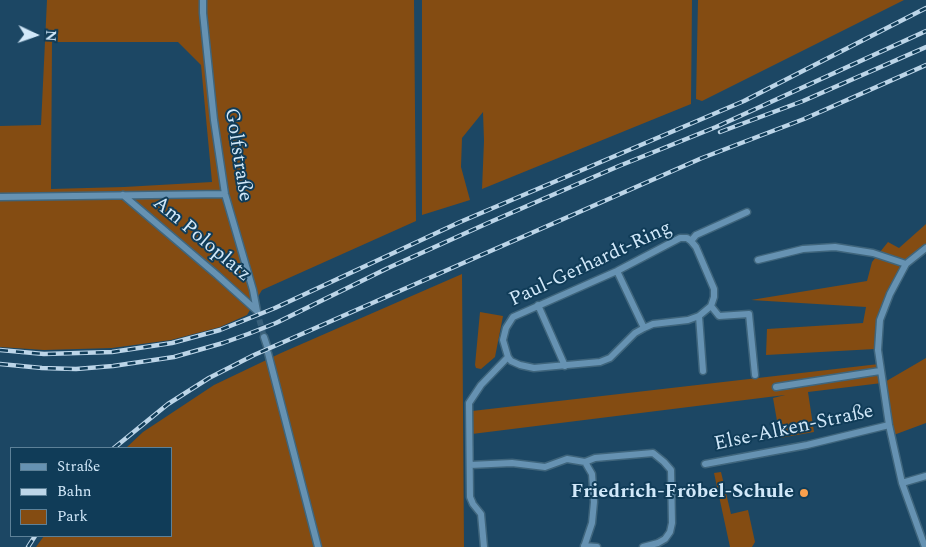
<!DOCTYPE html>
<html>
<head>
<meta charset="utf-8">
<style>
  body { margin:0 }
  #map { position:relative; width:926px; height:547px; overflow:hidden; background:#1c4764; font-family:Spectral,serif }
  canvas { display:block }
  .legend { position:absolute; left:10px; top:447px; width:162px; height:90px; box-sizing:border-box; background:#103c58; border:1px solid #5d8198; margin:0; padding:6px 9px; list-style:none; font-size:15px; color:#d1e8f9 }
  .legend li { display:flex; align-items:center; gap:10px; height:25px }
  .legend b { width:25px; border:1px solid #5d8198 }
  .north { position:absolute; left:10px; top:10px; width:50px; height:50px; -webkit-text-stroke:4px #103c58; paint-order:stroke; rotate:93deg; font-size:14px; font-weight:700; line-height:20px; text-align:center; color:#d1e8f9 }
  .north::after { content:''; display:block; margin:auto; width:18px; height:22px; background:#d1e8f9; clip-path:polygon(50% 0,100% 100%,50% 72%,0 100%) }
</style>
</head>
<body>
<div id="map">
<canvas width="926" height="547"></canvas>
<ul class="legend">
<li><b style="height:6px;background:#6692b2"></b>Straße</li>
<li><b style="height:6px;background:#bcd5e8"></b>Bahn</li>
<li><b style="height:14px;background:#844c12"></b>Park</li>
</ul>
<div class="north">N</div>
</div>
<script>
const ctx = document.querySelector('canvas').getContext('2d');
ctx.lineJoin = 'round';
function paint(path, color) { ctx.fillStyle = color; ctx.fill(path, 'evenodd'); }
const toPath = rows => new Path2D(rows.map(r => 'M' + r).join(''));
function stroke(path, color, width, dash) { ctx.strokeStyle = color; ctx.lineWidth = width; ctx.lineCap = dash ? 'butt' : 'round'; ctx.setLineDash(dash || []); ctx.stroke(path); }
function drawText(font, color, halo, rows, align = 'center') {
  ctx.font = font + ' Spectral,serif'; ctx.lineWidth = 4; ctx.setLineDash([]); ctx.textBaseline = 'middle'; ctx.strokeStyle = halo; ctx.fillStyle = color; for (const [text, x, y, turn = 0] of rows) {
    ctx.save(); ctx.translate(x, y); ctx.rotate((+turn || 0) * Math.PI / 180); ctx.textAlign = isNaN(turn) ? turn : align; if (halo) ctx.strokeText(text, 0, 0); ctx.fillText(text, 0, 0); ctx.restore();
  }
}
paint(toPath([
  [47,0,414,0,416,221,262,290,247,315,220,327,171,340,112,348,44,350,0,347,0,126,41,125],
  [52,42,178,42,201,65,212,182,124,187,51,189],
  [422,0,692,0,691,104,482,189,484,141,483,112,462,138,461,167,470,200,422,215],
  [698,0,904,0,702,101,696,99],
  [926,224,926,248,906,264,887,292,875,349,766,355,767,329,863,323,866,307,751,300,867,281,872,262,888,242,899,248],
  [462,274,464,547,36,547,44,536,171,536,171,448,126,448,143,432,214,385,281,353],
  [480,312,503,316,495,357,481,369,476,368,475,365],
  [926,358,926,423,891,436,882,383,808,392,814,432,780,438,773,398,785,395,472,434,472,411,879,364,883,383],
  [721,472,731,514,748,510,755,542,752,547,730,547,714,473]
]), '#844c12');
stroke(toPath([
  [257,311,264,337]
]), '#375f7a', 6, [6, 3]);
const minor = toPath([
  [203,0,203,13,214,120,225,194,253,290,257,311],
  [123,195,217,275,257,311],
  [0,197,225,194],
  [691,241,696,247,714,289,714,297,711,306,699,316,688,320,653,324,644,328,635,333,610,358,600,362,534,368,520,365,511,361,508,357,503,340,506,328,513,317,617,271,680,238,687,238,691,241,696,235,747,212],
  [758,260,803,249,835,247,873,253,906,264],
  [617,271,644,328],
  [538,305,565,366],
  [711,306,719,316,749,314,755,375],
  [699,316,703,371],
  [264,337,267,346],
  [268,353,318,547],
  [776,387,880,371],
  [585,462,595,458,653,453,664,462,671,470,672,523,670,532,665,539,658,543,643,547],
  [705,464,807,445,889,425],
  [470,465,512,463,545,467,567,459,585,462,592,474,594,502,592,523,584,547],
  [902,483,926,476],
  [584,546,597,547],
  [484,547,481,514,473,504,470,497,469,403,481,385,508,357],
  [925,547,902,483,889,425,878,350,880,320,890,294,906,264,926,248]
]);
stroke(minor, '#3f657c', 9);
stroke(minor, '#6692b2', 6);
const rail = toPath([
  [720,132,803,101,926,47],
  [0,350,44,354,112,352,172,343,220,330,275,308,460,222,744,101,926,8],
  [0,364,42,368,76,369,113,366,174,357,223,343,248,334,276,323,388,268,488,223,619,166,716,127,926,31],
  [114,448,168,404,209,378,254,355,702,158,804,119,926,65],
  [28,547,35,536]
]);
stroke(rail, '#bcd5e8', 4.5);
stroke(rail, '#103c58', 2.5, [8]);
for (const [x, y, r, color] of [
  [804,493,5,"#f9a04d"]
]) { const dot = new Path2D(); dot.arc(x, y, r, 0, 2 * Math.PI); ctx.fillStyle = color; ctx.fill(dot); stroke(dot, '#103c58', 2); }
drawText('20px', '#d1e8f9', '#103c58', [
  ["Golfstraße",237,155,81],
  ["Am Poloplatz",201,240,40],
  ["Paul-Gerhardt-Ring",591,265,-25],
  ["Else-Alken-Straße",794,429,-12]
]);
drawText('bold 20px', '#d1e8f9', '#103c58', [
  ["Friedrich-Fröbel-Schule",794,493]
], 'right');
</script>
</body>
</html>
